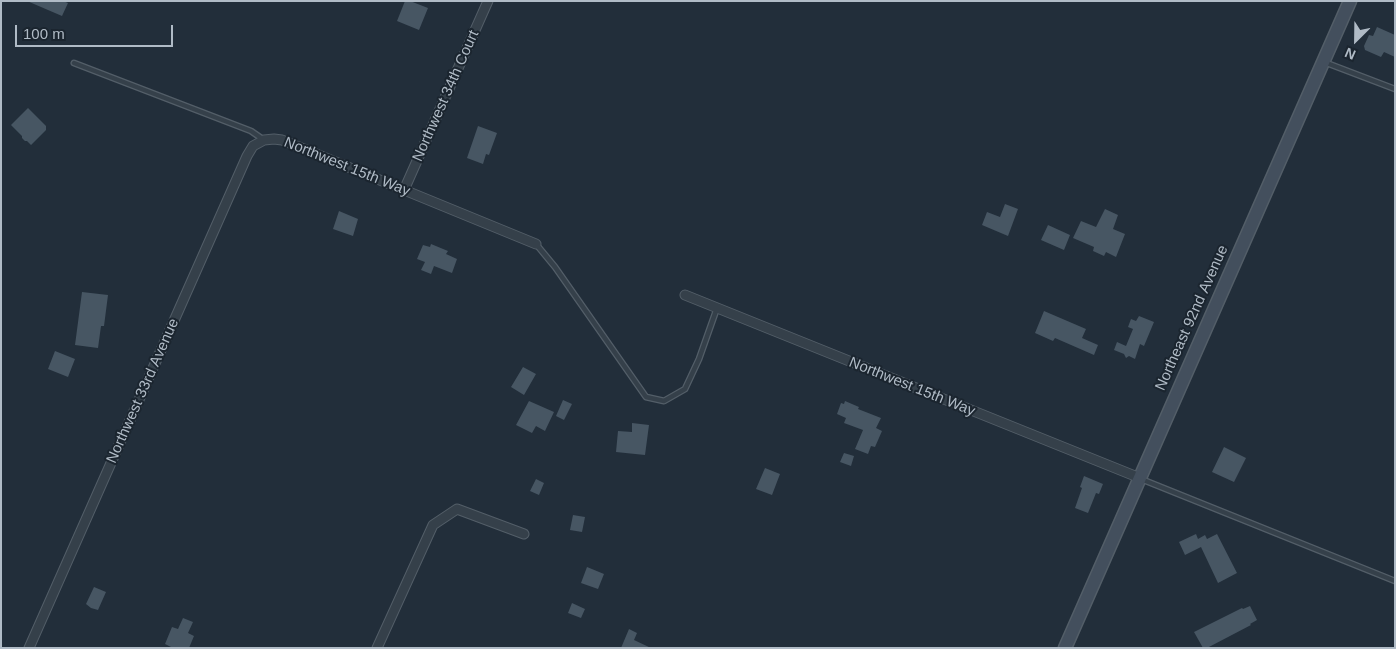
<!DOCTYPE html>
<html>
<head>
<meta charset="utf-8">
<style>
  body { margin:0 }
  #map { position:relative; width:1396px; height:649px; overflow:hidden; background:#222e3a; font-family:Arial,sans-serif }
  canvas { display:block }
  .frame { position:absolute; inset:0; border:2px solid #b0bbc6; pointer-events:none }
  .north { position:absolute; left:1331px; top:15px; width:50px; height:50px; -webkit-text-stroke:4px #1b252f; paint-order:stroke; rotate:203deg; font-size:14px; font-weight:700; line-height:20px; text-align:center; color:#b0bbc6 }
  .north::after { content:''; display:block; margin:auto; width:18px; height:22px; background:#b0bbc6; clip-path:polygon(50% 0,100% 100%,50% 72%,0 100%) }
  .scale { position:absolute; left:15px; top:25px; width:158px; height:22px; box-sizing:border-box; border:2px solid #b0bbc6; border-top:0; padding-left:6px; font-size:15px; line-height:18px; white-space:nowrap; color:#b0bbc6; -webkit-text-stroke:4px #1b252f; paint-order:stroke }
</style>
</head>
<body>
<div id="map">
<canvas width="1396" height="649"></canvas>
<div class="frame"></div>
<div class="north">N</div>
<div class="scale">100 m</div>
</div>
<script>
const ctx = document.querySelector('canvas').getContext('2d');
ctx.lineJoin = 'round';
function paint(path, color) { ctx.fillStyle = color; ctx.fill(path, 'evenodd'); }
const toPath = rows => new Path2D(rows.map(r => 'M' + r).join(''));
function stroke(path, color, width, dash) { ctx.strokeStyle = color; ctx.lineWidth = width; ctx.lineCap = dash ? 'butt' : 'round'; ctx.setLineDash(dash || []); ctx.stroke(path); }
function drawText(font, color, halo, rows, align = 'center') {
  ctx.font = font + ' Arial,sans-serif'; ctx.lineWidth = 4; ctx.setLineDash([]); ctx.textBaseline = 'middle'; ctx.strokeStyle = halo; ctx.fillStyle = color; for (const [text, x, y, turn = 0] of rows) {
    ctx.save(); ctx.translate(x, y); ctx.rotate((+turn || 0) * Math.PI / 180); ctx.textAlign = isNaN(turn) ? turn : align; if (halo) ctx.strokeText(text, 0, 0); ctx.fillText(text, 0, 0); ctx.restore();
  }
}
paint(toPath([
  [27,1,63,1,68,3,62,16],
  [405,1,410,1,428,8,419,30,397,21],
  [1377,27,1395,35,1395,57,1384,52,1381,57,1365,50,1364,46,1369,35,1373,36],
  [28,108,46,126,46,130,31,145,27,141,25,141,22,138,22,136,11,125],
  [478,126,497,133,489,155,486,154,483,164,467,158],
  [1005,204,1018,209,1008,236,982,225,987,212,1000,217],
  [1105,209,1118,215,1113,229,1125,234,1116,257,1106,252,1104,256,1093,251,1094,247,1073,238,1081,221,1096,227],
  [339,211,358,219,353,236,333,229],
  [1048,225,1070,235,1064,250,1041,240],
  [431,244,448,251,446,254,457,259,452,273,434,266,431,274,421,270,425,262,417,259,423,245,430,247],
  [82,292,108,295,104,326,101,326,98,348,75,345],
  [1044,311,1086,329,1082,338,1098,345,1094,355,1055,338,1053,341,1035,333],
  [1139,316,1154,322,1144,346,1140,344,1135,359,1129,356,1126,358,1124,354,1114,350,1117,342,1126,346,1133,329,1128,327,1131,319,1136,321],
  [55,351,75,359,68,377,48,369],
  [523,367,536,374,524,395,511,387],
  [563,400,572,404,564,420,556,416],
  [529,401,554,412,545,431,536,426,532,433,516,425],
  [845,401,859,407,858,409,881,418,876,428,882,431,875,447,871,446,868,454,855,449,863,430,844,423,846,418,837,414,841,403,844,404],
  [632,423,649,425,645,455,616,452,618,431,632,432],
  [1224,447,1246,458,1234,482,1212,472],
  [844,453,854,456,851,466,840,462],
  [765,468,780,474,772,495,756,489],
  [1084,476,1103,484,1099,494,1096,493,1088,513,1075,508,1082,488,1080,487],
  [536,479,544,483,539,495,530,491],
  [573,515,585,517,582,532,570,530],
  [1196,534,1198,539,1205,535,1207,539,1217,534,1237,573,1218,583,1201,547,1185,555,1179,542],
  [587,567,604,574,598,589,581,583],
  [94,587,106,592,98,610,91,608,86,604],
  [572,603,585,609,581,618,568,613],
  [1250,606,1257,620,1250,624,1251,625,1207,648,1203,648,1194,632,1242,608,1243,609],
  [183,618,193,622,188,633,194,636,189,648,173,648,165,644,172,627,178,629],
  [629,629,637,633,634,640,651,648,621,648]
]), '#475663');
const lane = toPath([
  [1324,62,1395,89],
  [74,63,251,131,264,140],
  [536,244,555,267,646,397,664,401,685,389,699,359,717,308],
  [1141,479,1395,581]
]);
const street = toPath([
  [404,190,488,1],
  [685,295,1140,478],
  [29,648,247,156,253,146,264,140,274,139,282,140,536,244],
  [377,648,433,525,457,509,524,534]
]);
const secondary = toPath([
  [1065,648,1350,1]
]);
stroke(lane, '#535e68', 7);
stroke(street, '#535e68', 11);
stroke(secondary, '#535e68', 15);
stroke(lane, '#35404a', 4.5);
stroke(street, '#35404a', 9);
stroke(secondary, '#434f5d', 12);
drawText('15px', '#b0bbc6', '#1b252f', [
  ["Northwest 34th Court",446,96,-66],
  ["Northwest 15th Way",347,167,22],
  ["Northeast 92nd Avenue",1192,318,-66],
  ["Northwest 15th Way",912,387,22],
  ["Northwest 33rd Avenue",143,391,-66]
]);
</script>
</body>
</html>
